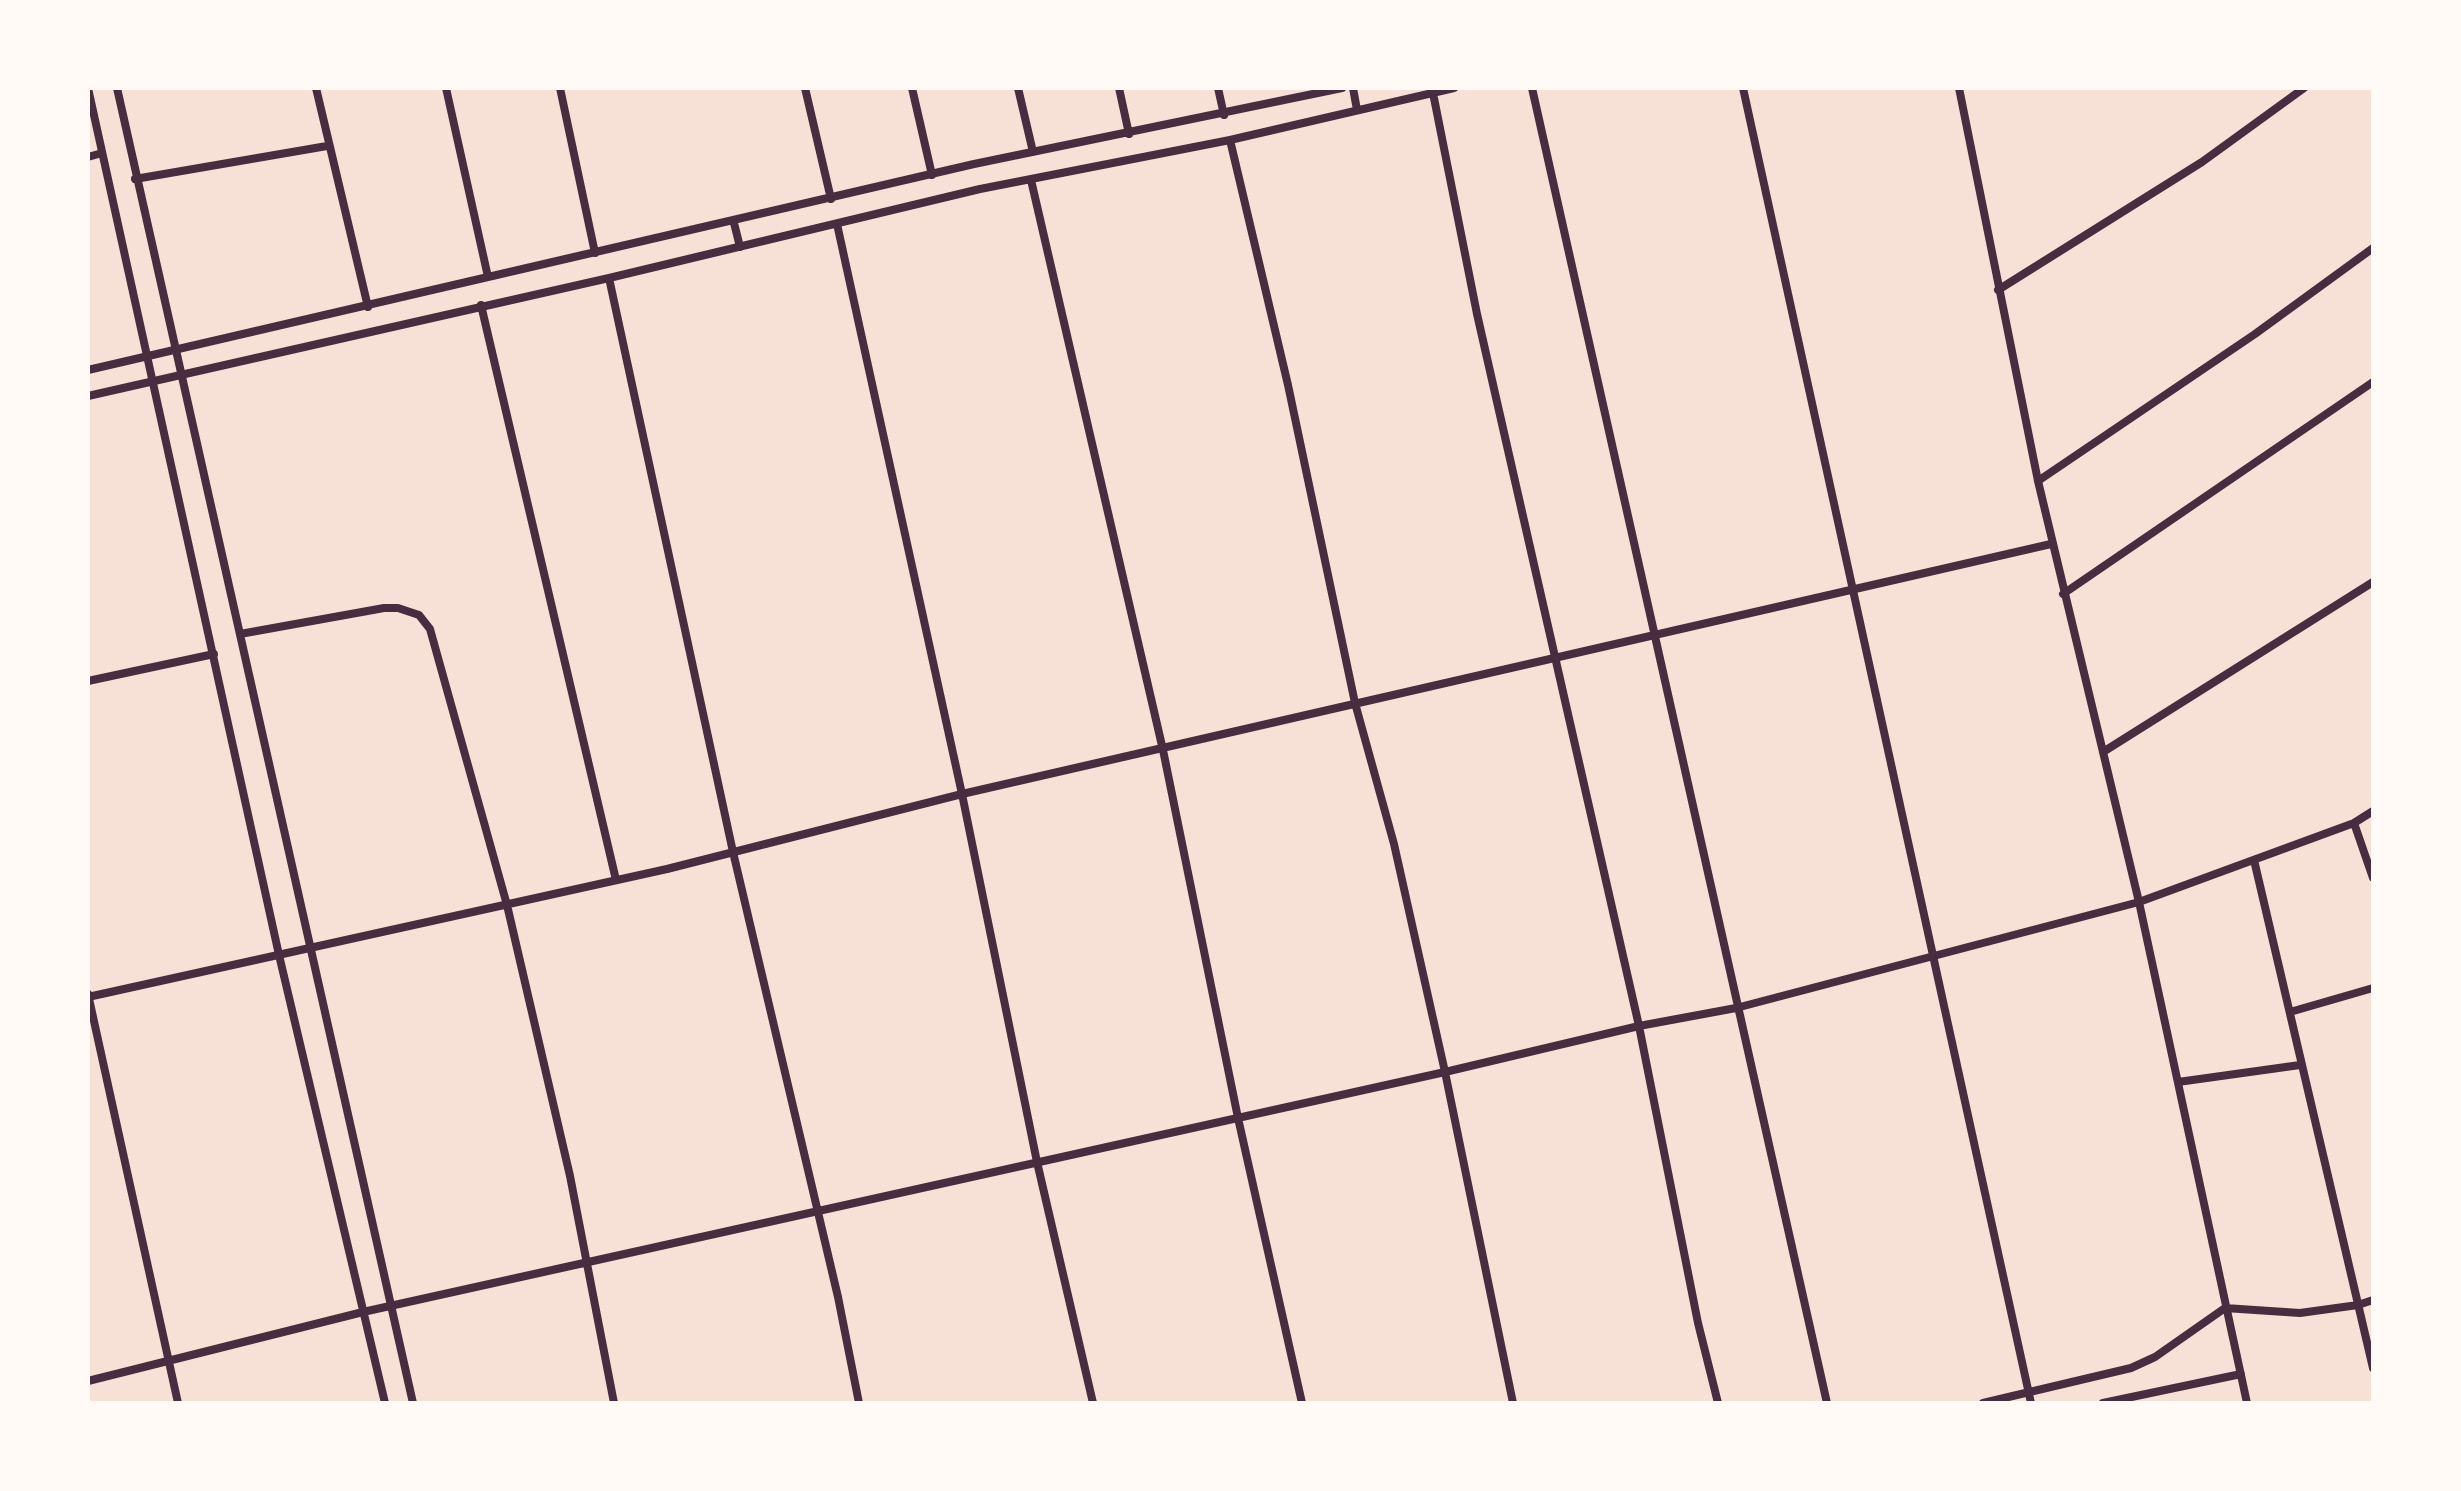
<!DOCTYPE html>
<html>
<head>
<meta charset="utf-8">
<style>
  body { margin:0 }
  #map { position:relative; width:2461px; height:1491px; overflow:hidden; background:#f7e1d7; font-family:"Noto Sans",sans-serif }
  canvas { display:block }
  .frame { position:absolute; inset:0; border:90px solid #fffaf5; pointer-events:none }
</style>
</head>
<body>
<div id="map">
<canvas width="2461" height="1491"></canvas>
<div class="frame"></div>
</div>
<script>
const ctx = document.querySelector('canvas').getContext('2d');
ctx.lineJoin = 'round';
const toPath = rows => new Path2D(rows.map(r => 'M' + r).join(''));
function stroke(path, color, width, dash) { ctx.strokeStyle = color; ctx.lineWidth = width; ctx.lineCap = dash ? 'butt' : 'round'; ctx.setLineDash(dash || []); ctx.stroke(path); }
stroke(toPath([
  [88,88,279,955,385,1403],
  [117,88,413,1403],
  [316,88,368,307],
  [446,88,488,277],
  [560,88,595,253],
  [805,88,831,199],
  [912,88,932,175],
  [1018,88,1033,152],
  [1119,88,1129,134],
  [1218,88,1224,115],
  [1353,88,1357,110],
  [1532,88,1827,1403],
  [1743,88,2031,1403],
  [1959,88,2038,481,2139,902,2247,1403],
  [1433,93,1477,314,1639,1026,1698,1323,1718,1403],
  [1230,140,1288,385,1355,703,1394,844,1445,1072,1513,1403],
  [88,157,102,153],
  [135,179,327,146],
  [1031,180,1163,750,1238,1118,1302,1403],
  [734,223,740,247],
  [837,224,962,794,1037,1162,1093,1403],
  [609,278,733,852,838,1297,859,1403],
  [1998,290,2202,162,2304,88],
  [481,305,616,880],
  [88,370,974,164,1342,88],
  [88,396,609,278,980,189,1230,140,1454,88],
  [2038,481,2255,334,2373,248],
  [2063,594,2373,382],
  [240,634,384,608,398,608,419,615,430,629,507,905,570,1176,614,1403],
  [88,681,214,654],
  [2103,752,2373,582],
  [2354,823,2373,878],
  [2254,860,2373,1368],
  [88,994,178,1403],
  [88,997,667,869,962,794,2051,544],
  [2290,1012,2373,988],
  [2178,1082,2300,1065],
  [88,1381,363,1312,1445,1072,1639,1026,1736,1008,2139,902,2354,823,2373,811],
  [1983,1403,2131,1368,2155,1357,2225,1308,2300,1313,2358,1305,2373,1300],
  [2103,1403,2241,1374]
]), '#4a2c40', 8);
</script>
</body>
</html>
